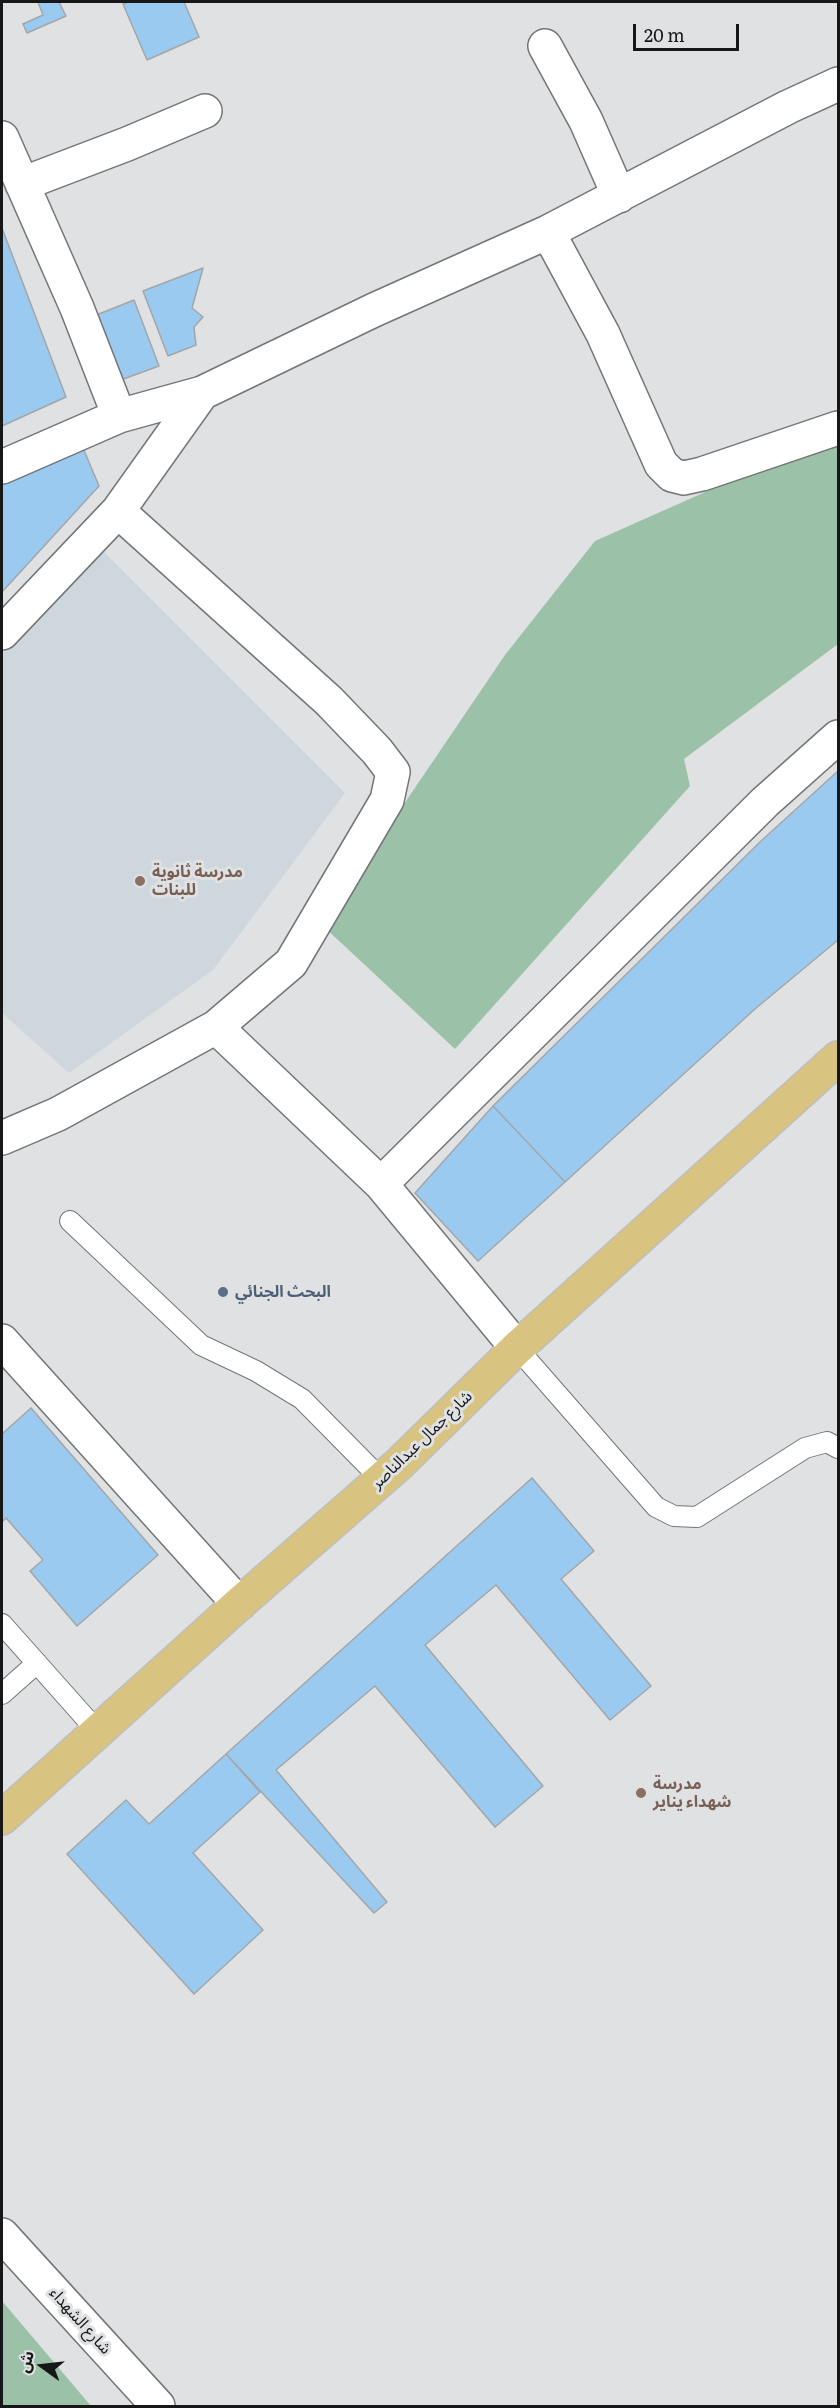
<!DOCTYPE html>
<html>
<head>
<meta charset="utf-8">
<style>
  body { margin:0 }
  #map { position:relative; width:840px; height:2408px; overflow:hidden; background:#dfe1e3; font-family:Literata,"Noto Sans Arabic",serif }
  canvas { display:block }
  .frame { position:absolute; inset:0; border:3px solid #171718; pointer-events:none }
  .north { position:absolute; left:12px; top:2336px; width:60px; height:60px; -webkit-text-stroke:4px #dfe1e3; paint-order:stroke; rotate:285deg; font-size:16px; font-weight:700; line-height:24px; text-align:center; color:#171718 }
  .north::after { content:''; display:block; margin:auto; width:21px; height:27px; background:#171718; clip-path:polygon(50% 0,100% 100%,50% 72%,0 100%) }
  .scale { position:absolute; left:633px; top:24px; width:106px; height:27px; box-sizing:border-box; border:3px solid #171718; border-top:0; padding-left:8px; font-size:18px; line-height:21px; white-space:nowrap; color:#171718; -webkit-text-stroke:4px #dfe1e3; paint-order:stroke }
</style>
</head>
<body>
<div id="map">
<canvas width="840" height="2408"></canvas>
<div class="frame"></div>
<div class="north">ش</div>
<div class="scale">20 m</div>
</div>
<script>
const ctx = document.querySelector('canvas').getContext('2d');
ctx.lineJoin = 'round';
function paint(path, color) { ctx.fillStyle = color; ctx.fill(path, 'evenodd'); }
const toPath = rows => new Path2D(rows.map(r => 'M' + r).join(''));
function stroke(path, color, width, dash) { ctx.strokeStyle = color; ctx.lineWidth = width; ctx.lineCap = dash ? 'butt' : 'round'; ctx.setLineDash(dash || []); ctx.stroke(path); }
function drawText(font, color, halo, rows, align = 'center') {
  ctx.font = font + ' Literata,"Noto Sans Arabic",serif'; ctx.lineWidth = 6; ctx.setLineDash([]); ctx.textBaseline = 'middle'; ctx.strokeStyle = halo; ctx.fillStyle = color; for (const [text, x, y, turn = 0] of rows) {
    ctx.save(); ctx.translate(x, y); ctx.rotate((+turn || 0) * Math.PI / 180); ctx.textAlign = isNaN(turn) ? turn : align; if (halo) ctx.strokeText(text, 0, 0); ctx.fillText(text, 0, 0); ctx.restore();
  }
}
paint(toPath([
  [99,547,345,793,213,970,69,1073,2,1013,2,654]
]), '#ced7de');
paint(toPath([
  [838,433,838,644,684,759,690,786,455,1049,322,925,505,655,595,541],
  [2,2301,91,2406,2,2406]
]), '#9bc1a8');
const building = toPath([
  [38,2,59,2,66,16,27,33,23,24,43,15,38,2],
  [129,2,184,2,199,37,147,60,123,4,129,2],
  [2,228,66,397,2,426,2,228],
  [203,268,192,308,203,317,194,327,196,345,168,356,143,291,203,268],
  [134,300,159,366,118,381,94,316,134,300],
  [83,448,99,486,2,592,2,485,83,448],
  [838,771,838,940,755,1009,565,1182,493,1106,761,841,838,771],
  [493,1106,565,1182,478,1261,415,1193,493,1106],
  [31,1408,158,1555,77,1626,30,1571,43,1560,6,1518,2,1522,2,1434,31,1408],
  [532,1478,594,1551,561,1579,651,1686,610,1720,496,1585,425,1645,543,1786,495,1827,375,1686,276,1770,387,1902,374,1913,226,1754,532,1478],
  [226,1754,260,1792,193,1853,263,1930,194,1994,67,1854,126,1800,149,1824,226,1754]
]);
paint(building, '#9bcaf1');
stroke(building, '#a3a6a7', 1.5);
const service = toPath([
  [70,1221,201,1345,256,1371,302,1399,382,1480],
  [517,1348,656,1507,674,1516,697,1517,805,1448,827,1442,838,1448],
  [2,1624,98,1732],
  [2,1694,37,1663]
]);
const minor = toPath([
  [545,46,586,121,619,196],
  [2,138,77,308,119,416],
  [22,184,127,144,205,111],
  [548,232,603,334,661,464,672,475,684,478,702,474,838,428],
  [2,467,119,416,202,393],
  [2,633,118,511,202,393,374,310,548,232,788,107,838,84],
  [216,1027,381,1184,517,1348],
  [2,1138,58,1114,216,1027,291,963,387,800,393,772,377,751,329,701,118,511],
  [381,1184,765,802,838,737],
  [2,1341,239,1604]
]);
const tertiary = toPath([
  [2,2235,158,2406]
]);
const primary = toPath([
  [2,1818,239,1604,399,1464,517,1348,838,1058]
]);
stroke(service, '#737577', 22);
stroke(minor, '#737577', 36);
stroke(tertiary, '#737577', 36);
stroke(primary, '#bebebe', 36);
stroke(service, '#fff', 20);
stroke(minor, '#fff', 33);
stroke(tertiary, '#fff', 33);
stroke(primary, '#d9c380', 33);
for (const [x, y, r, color] of [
  [140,881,6,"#8d6e63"],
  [223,1292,6,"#5c6f8a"],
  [641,1793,6,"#8d6e63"]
]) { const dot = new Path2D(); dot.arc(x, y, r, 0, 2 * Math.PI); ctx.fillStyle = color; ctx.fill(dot); stroke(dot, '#dfe1e3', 2); }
drawText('bold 16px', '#785e54', '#dfe1e3', [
  ["مدرسة ثانوية",152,872],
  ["للبنات",152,890],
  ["مدرسة",653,1784],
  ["شهداء يناير",653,1802]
], 'left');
drawText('bold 16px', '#4e5e75', '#dfe1e3', [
  ["البحث الجنائي",235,1292]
], 'left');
drawText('16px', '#171718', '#dfe1e3', [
  ["شارع جمال عبدالناصر",422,1440,-44],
  ["شارع الشهداء",80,2321,48]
]);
</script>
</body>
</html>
